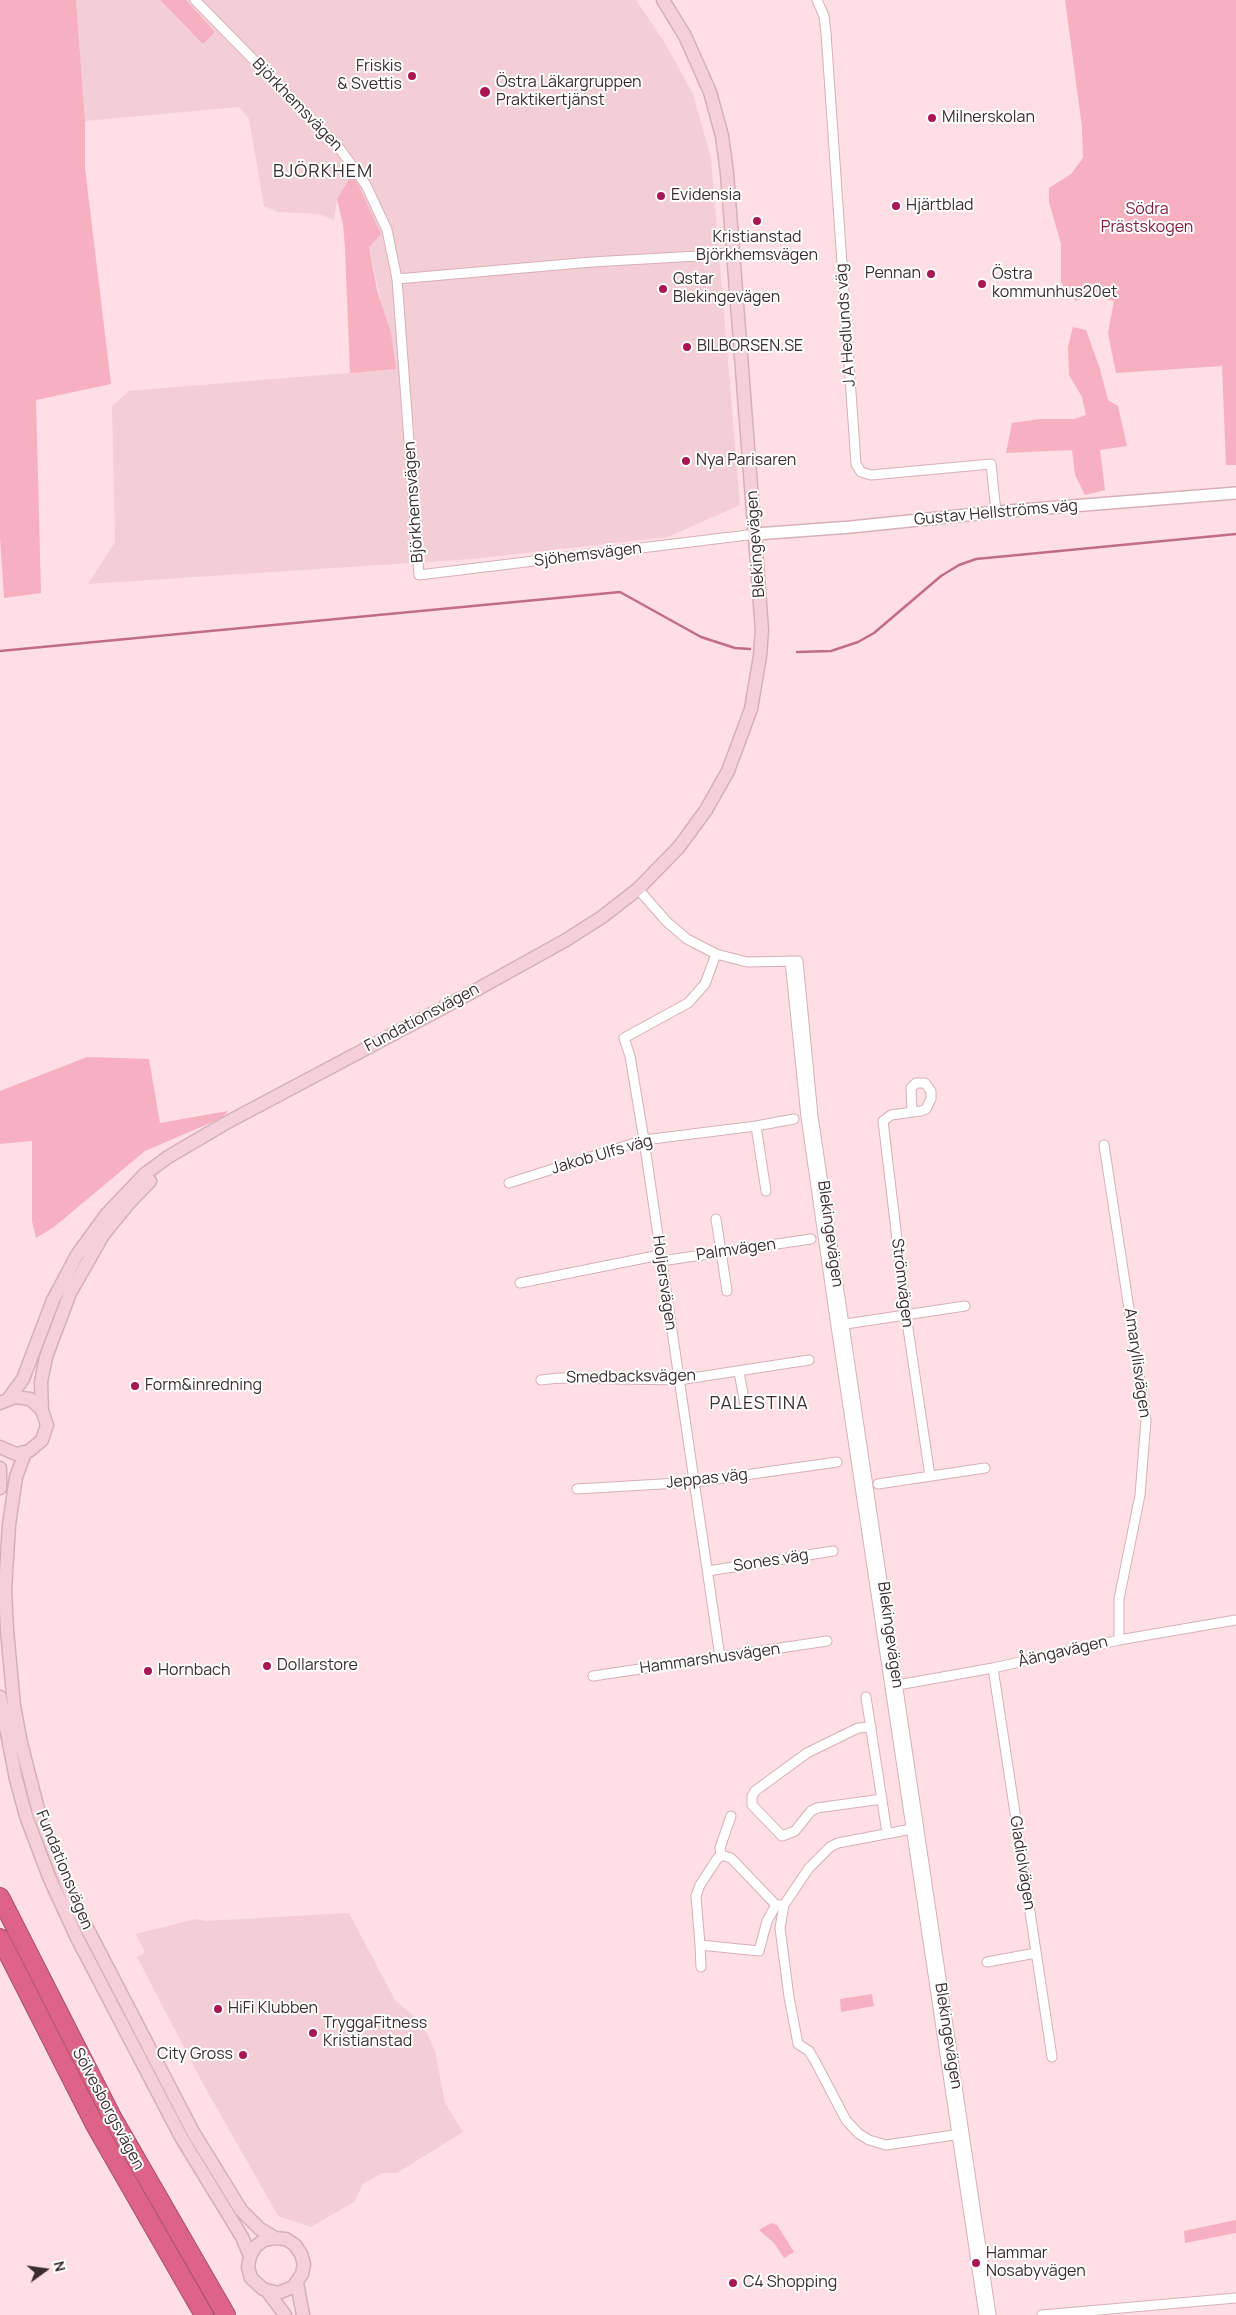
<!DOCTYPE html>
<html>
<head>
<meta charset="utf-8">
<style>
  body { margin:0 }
  #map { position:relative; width:1236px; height:2315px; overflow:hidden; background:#ffdee5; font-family:Manrope,sans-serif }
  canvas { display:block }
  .north { position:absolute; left:20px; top:2245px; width:50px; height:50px; -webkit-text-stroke:4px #fff; paint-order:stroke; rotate:76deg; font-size:14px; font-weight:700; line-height:20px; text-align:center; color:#3b2c2f }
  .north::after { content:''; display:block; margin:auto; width:18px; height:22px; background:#3b2c2f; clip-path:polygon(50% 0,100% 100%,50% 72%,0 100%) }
</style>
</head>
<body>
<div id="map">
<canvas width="1236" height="2315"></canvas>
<div class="north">N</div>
</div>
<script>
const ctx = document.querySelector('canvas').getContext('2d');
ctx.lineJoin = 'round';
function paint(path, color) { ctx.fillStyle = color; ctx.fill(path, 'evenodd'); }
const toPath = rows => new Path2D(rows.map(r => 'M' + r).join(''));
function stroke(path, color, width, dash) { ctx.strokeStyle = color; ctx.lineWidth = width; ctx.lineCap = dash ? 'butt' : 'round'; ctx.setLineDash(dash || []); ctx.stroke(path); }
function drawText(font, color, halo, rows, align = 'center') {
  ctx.font = font + ' Manrope,sans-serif'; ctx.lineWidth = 4; ctx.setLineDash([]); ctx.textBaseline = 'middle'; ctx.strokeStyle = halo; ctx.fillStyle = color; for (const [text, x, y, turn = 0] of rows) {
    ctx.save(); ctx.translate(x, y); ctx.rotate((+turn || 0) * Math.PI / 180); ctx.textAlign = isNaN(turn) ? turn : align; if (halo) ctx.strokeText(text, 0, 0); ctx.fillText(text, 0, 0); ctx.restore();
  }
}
paint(toPath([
  [76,0,160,0,203,43,215,32,186,0,636,0,665,43,693,94,711,158,740,505,668,537,472,559,88,584,115,542,112,406,129,391,396,369,369,247,337,199,334,220,319,214,278,212,264,206,249,119,239,107,85,121],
  [349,1913,395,2000,414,2016,427,2033,435,2051,445,2103,463,2132,397,2173,382,2173,363,2184,354,2202,311,2227,278,2216,202,2082,137,1957,145,1953,136,1934,196,1919,206,1921]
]), '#f4ced6');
paint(toPath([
  [0,0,76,0,85,121,85,168,111,384,36,400,41,593,4,598,0,537],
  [160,0,186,0,215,32,203,44],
  [1065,0,1236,0,1236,465,1226,465,1222,366,1116,373,1108,333,1114,301,1088,294,1076,301,1066,292,1061,281,1061,244,1049,202,1049,188,1071,174,1083,158,1082,127],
  [353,173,381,234,369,247,377,290,391,333,396,369,350,373,345,247,343,225,337,199],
  [1073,327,1086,330,1100,369,1108,400,1118,406,1127,446,1100,450,1105,490,1085,495,1075,475,1072,450,1006,453,1012,423,1040,419,1074,419,1086,415,1082,397,1069,375,1068,347],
  [87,1057,149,1059,160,1123,228,1111,222,1118,145,1151,54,1227,36,1238,32,1221,32,1141,0,1144,0,1091],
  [872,1994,874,2006,841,2012,840,1999],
  [1236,2220,1236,2233,1185,2243,1184,2231],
  [771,2223,777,2225,794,2252,784,2258,774,2243,759,2230]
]), '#f6b0c0');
stroke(toPath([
  [0,651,620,592,701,637,735,648,750,649],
  [797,652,831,651,858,642,874,633,941,576,959,565,976,559,1236,534]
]), '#c16e84', 2.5);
const minor = toPath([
  [195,0,337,145,366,185,387,230,397,279,419,575,756,534],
  [817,0,824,16,826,33,856,464,861,472,871,475,991,464,996,512],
  [397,279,592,262,715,255,733,251],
  [638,889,667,922,687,939,716,954,747,962,798,961,813,1116,991,2315],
  [716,954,705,984,688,1003,624,1038,630,1056,644,1140,720,1657],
  [790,961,806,1117,836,1326,984,2315],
  [912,1112,911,1088,916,1083,925,1083,931,1091,931,1099,926,1109,921,1111,891,1115,883,1121,906,1315,930,1476],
  [756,1126,794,1119],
  [1104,1145,1146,1420,1140,1495,1119,1599,1119,1640],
  [509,1183,644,1140,756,1126,766,1191],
  [716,1219,727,1291],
  [661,1261,811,1239],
  [520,1283,660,1255],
  [839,1325,965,1306],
  [739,1372,745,1405],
  [541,1380,559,1378,679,1380,809,1360],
  [878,1484,985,1468],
  [577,1489,695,1482,837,1462],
  [708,1571,833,1551],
  [993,1668,1052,2057],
  [593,1676,827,1641],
  [892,1686,993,1668,1119,1640,1236,1620],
  [866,1697,887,1833],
  [871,1727,858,1728,807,1753,755,1791,752,1796,752,1805,782,1836,795,1831,811,1811,817,1808,882,1799],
  [917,1828,838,1843,830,1847,809,1868,784,1905,780,1928,789,1997,798,2044,809,2051,815,2061,846,2120,859,2134,869,2140,886,2145,961,2134],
  [721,1855,720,1848,731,1816],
  [776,1905,767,1921,759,1951,700,1945,696,1896,700,1885,717,1859,721,1855,731,1858,776,1905,784,1905],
  [700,1945,701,1967],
  [987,1962,1036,1953],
  [1042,2315,1236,2298]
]);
const tertiary = toPath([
  [756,534,851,527,996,512,1236,493]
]);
const secondary = toPath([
  [9,1398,23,1379,53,1300,77,1255,106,1215,145,1174,168,1157,226,1123,467,995,566,940,602,917,638,889,679,847,706,810,728,771,751,709,760,656,762,630,727,173,722,136,710,92,685,36,663,0],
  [0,1403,15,1397,30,1399,42,1410,47,1425,42,1440,29,1451,16,1454,0,1447],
  [42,1410,41,1382,46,1357,70,1293,103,1235,129,1203,150,1181],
  [25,1453,16,1477,9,1525,5,1590,7,1630,14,1706,21,1743,39,1813,74,1903,193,2132,241,2210,260,2229,275,2238],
  [0,1468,0,1488],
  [0,1697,16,1779,26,1816,49,1877,77,1938,181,2137,242,2237,250,2256,248,2267,251,2278,263,2289,278,2293,293,2287,302,2274,304,2264,301,2254,295,2245,286,2239,275,2238,264,2240,255,2247,250,2256],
  [297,2283,303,2315],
  [268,2292,285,2315]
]);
const motorway = toPath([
  [0,1897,112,2117,226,2315],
  [0,1938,95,2125,204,2315]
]);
stroke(minor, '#d6b0b8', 11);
stroke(tertiary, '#d6b0b8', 14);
stroke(secondary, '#d6b0b8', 15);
stroke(motorway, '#a45069', 20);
stroke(minor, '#fff', 9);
stroke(tertiary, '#fff', 11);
stroke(secondary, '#f5d0db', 12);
stroke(motorway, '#dd6488', 18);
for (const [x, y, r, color] of [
  [412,76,5,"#a81753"],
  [485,92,6,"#a81753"],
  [932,118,5,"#a81753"],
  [661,196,5,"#a81753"],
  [896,206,5,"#a81753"],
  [757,221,5,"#a81753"],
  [931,274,5,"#a81753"],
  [982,284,5,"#a81753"],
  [663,289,5,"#a81753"],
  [687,347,5,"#a81753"],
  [686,461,5,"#a81753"],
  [135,1386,5,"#a81753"],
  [267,1666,5,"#a81753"],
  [148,1671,5,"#a81753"],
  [218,2009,5,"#a81753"],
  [313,2033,5,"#a81753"],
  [243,2055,5,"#a81753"],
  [976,2263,5,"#a81753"],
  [733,2283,5,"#a81753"]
]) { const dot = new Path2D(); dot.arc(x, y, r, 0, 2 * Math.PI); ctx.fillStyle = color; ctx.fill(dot); stroke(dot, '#fff', 2); }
drawText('16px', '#3b2c2f', '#fff', [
  ["Friskis",402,67,"right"],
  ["& Svettis",402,85,"right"],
  ["Östra Läkargruppen",496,83],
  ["Praktikertjänst",496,101],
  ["Milnerskolan",942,118],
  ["Evidensia",671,196],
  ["Hjärtblad",906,206],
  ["Kristianstad",757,238,"center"],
  ["Björkhemsvägen",757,256,"center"],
  ["Pennan",921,274,"right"],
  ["Östra",992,275],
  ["kommunhus20et",992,293],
  ["Qstar",673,280],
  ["Blekingevägen",673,298],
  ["BILBORSEN.SE",697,347],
  ["Nya Parisaren",696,461],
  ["Form&inredning",145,1386],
  ["Dollarstore",277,1666],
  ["Hornbach",158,1671],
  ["HiFi Klubben",228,2009],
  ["TryggaFitness",323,2024],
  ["Kristianstad",323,2042],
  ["City Gross",233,2055,"right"],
  ["Hammar",986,2254],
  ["Nosabyvägen",986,2272],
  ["C4 Shopping",743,2283]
], 'left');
drawText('16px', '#3b2c2f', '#fff', [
  ["Björkhemsvägen",297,105,46],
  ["J A Hedlunds väg",846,325,-94],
  ["Björkhemsvägen",414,502,-94],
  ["Gustav Hellströms väg",996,513,-5],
  ["Blekingevägen",756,544,-94],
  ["Sjöhemsvägen",588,555,-7],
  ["Fundationsvägen",422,1018,-28],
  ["Jakob Ulfs väg",602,1155,-16],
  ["Blekingevägen",830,1234,82],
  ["Palmvägen",736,1250,-8],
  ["Holjersvägen",664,1283,82],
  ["Strömvägen",902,1283,83],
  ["Amaryllisvägen",1137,1363,82],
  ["Smedbacksvägen",631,1377,-1],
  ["Jeppas väg",707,1479,-6],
  ["Sones väg",771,1561,-9],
  ["Blekingevägen",890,1635,82],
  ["Åängavägen",1063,1652,-13],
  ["Hammarshusvägen",710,1659,-8],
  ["Gladiolvägen",1022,1863,81],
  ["Fundationsvägen",64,1870,68],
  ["Blekingevägen",948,2036,81],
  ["Sölvesborgsvägen",108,2109,62]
]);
drawText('16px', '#7e193f', '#fff', [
  ["Södra",1147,210],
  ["Prästskogen",1147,228]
]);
ctx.letterSpacing = '1px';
drawText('18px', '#3b2c2f', '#fff', [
  ["BJÖRKHEM",323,172],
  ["PALESTINA",759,1404]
]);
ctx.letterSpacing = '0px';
</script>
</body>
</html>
